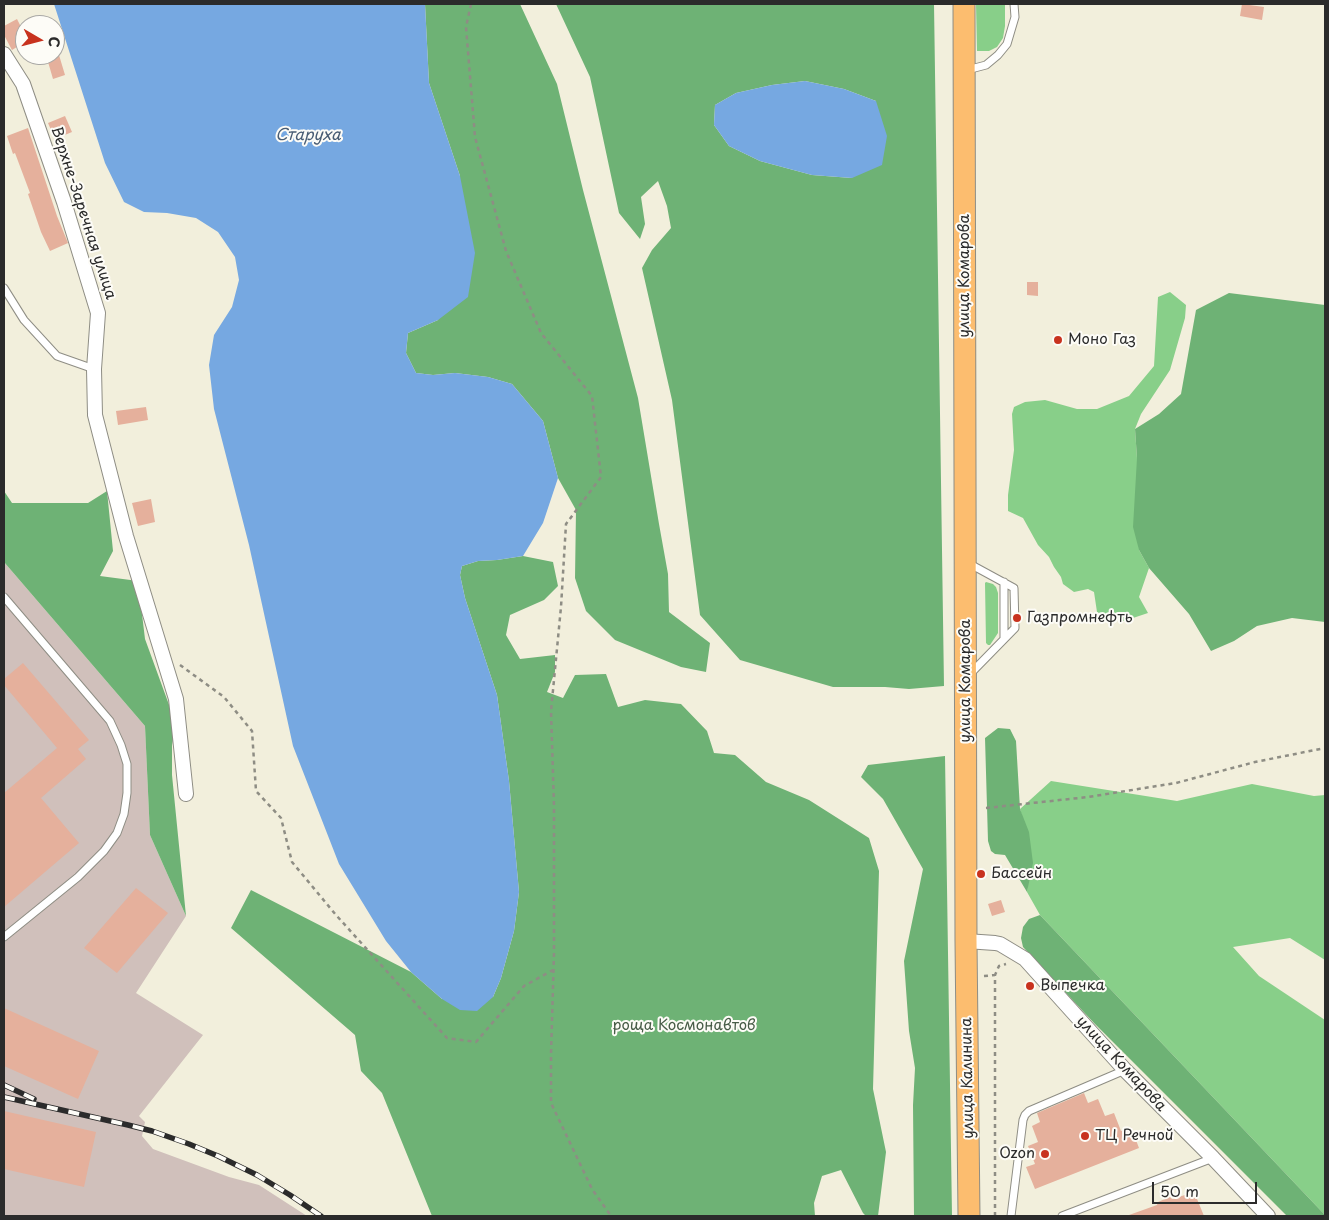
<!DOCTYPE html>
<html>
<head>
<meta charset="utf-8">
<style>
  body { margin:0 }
  #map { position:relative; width:1329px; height:1220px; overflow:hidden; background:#f2efdc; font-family:"Playpen Sans",sans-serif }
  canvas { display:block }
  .frame { position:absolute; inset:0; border:5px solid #2b2b2b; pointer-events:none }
  .north { position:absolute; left:15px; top:15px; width:50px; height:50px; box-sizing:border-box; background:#fdfcf7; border:1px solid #a9a8a5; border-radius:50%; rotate:98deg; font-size:14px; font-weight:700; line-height:20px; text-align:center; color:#2b2b2b }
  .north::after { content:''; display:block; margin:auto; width:18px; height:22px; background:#c8321e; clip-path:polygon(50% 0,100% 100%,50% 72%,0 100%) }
  .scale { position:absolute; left:1152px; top:1182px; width:105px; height:22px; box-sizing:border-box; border:2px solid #2b2b2b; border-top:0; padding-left:6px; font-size:15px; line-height:18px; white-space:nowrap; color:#2b2b2b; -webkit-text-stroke:4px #fdfcf7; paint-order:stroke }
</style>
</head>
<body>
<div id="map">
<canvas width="1329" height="1220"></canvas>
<div class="frame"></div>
<div class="north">С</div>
<div class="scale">50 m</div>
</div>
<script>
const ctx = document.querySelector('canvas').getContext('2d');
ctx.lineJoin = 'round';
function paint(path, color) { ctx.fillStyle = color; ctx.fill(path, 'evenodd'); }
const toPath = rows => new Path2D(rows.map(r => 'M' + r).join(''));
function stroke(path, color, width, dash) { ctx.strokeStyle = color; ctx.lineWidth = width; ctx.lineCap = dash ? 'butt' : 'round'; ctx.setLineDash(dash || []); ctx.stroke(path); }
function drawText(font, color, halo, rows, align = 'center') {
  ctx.font = font + ' "Playpen Sans",sans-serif'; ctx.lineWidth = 4; ctx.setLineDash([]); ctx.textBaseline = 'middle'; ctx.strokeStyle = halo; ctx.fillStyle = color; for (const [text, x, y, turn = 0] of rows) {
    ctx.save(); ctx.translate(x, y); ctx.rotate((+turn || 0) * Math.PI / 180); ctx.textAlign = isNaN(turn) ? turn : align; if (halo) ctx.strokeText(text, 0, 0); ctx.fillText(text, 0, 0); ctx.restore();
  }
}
paint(toPath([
  [4,562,145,726,150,835,186,916,136,993,203,1035,139,1116,145,1122,142,1136,153,1149,229,1177,259,1185,307,1216,4,1216]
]), '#d0c0bb');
paint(toPath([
  [976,4,1005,4,1005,26,1003,38,997,47,989,51,977,51],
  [1170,292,1186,305,1185,318,1170,370,1141,414,1135,429,1137,458,1139,550,1149,568,1139,597,1148,613,1124,621,1110,618,1097,612,1094,592,1088,589,1074,592,1063,584,1061,577,1054,567,1049,557,1038,545,1023,518,1008,511,1008,495,1014,450,1012,414,1014,407,1025,402,1045,400,1077,409,1097,409,1129,396,1154,366,1158,297],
  [986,582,993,584,996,587,998,593,998,633,990,645,988,645,986,643,985,583],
  [1051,781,1177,801,1252,784,1314,796,1325,795,1325,960,1290,938,1233,947,1259,976,1325,1020,1325,1215,1040,915,1027,892,1031,851,1020,809]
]), '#88cf89');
paint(toPath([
  [425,4,520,4,557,84,583,190,638,398,659,524,668,574,669,612,710,643,706,672,681,667,615,640,586,611,575,578,576,510,558,478,543,421,512,384,488,377,455,373,433,375,416,373,406,353,408,333,438,320,460,176,429,83],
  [556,4,934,4,944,686,909,689,885,687,833,687,740,660,700,615,672,400,642,268,652,250,671,228,667,206,658,181,641,197,645,224,640,239,619,213,590,77],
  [805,81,844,89,876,101,852,178,812,175,760,161,729,146,714,125,715,105,736,93,772,85],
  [1229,293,1325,305,1325,622,1292,618,1257,626,1234,641,1211,651,1189,614,1149,568,1139,550,1133,527,1137,458,1135,429,1159,414,1181,394,1196,310],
  [4,491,12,503,88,503,107,491,113,551,100,576,138,581,145,639,176,724,172,745,172,775,186,916,150,835,145,726,4,562],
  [523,556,553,562,558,586,544,600,510,615,506,635,520,659,555,655,555,672,547,692,563,698,575,675,606,674,618,707,645,700,681,704,707,731,714,753,735,755,766,782,809,800,869,838,879,871,873,1089,886,1152,878,1216,866,1216,863,1213,841,1170,822,1176,814,1203,815,1216,432,1216,382,1093,361,1071,355,1035,231,928,251,890,411,972,442,999,493,997,501,978,514,931,519,892,509,781,497,695,465,598,460,575,462,566,478,561,497,560],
  [998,728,1010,729,1016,741,1020,809,1029,832,1033,863,1027,892,1005,855,995,854,991,851,988,841,985,738],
  [945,756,952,1216,914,1216,913,1105,915,1068,909,1031,904,961,923,869,883,799,861,777,868,765],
  [1040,915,1325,1215,1325,1216,1287,1216,1094,1023,1023,947,1021,938,1023,927,1029,919]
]), '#6eb275');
paint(toPath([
  [54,4,425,4,429,83,460,176,475,253,468,297,438,320,408,333,406,353,416,373,433,375,455,373,488,377,512,384,543,421,558,478,543,523,523,556,497,560,478,561,462,566,460,575,465,598,497,695,509,781,519,892,514,931,501,978,493,997,477,1011,460,1010,442,999,411,972,386,941,339,864,293,746,249,545,214,409,209,365,214,335,232,307,239,280,235,257,218,232,196,218,167,213,144,212,124,202,105,163],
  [805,81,844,89,876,101,887,136,882,165,852,178,812,175,760,161,729,146,714,125,715,105,736,93,772,85]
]), '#76a8e1');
paint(toPath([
  [1242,4,1264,7,1262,20,1240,16],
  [17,19,25,35,25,42,12,50,4,35,4,26],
  [46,55,59,55,65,75,53,79],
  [65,116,72,132,55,139,48,123],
  [28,128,57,216,68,243,50,251,41,232,28,194,30,193,15,153,13,154,7,136],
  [1027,282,1038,282,1038,296,1027,295],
  [146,407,148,420,118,425,116,411],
  [151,499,155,522,138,526,132,503],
  [23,663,89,740,78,749,86,759,41,798,79,843,4,907,4,793,57,748,4,685,4,679],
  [136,888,168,913,117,973,84,948],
  [1001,900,1005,912,992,916,988,904],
  [4,1008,99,1051,78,1099,4,1066],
  [1084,1093,1088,1103,1098,1099,1105,1116,1114,1113,1121,1131,1131,1127,1139,1148,1035,1189,1026,1167,1035,1164,1028,1146,1038,1142,1032,1126,1040,1122,1037,1113],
  [4,1111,96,1132,84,1187,4,1169],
  [1195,1194,1204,1216,1130,1216,1129,1215,1157,1205,1158,1202,1165,1199,1170,1197,1172,1199,1185,1195,1187,1197]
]), '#e5b09c');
const lane = toPath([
  [967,70,986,65,998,55,1007,44,1015,17,1014,4],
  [4,288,24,320,57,356,94,369],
  [968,563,1014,588,1015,628,970,674],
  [4,597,110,721,121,745,127,764,127,793,124,814,117,833,104,851,78,877,4,937],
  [1004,639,1004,582],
  [1011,1216,1023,1120,1025,1115,1029,1111,1125,1070],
  [1062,1216,1213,1158]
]);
const street = toPath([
  [4,54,23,84,64,202,98,313,94,369,95,415,126,536,176,699,186,794],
  [966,941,995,943,1000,944,1025,959,1125,1070,1213,1158,1268,1216]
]);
const primary = toPath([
  [964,4,966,941,969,1216]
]);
stroke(lane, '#8e8d84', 9);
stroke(street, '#8e8d84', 16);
stroke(primary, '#8e8d84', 23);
stroke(toPath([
  [471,4,466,27,475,137,506,251,541,333,592,396,601,477,566,524,561,607,551,711,554,806,554,953,551,1054,551,1103,592,1189,611,1216],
  [180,665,224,697,252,731,256,791,281,818,292,862,336,915,447,1038,476,1042,524,986,553,970],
  [986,808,1088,797,1176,783,1255,762,1325,748],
  [984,976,995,975],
  [995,1216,995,975,999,966,1006,964]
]), '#8e8d84', 2.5, [4, 4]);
stroke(lane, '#fff', 7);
stroke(street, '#fff', 14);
stroke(primary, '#fcbd6f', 21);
const rail = toPath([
  [4,1085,34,1099],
  [4,1097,128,1125,152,1131,189,1144,218,1156,257,1175,290,1195,321,1216]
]);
stroke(rail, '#2b2b2b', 5.5);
stroke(rail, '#fdfcf7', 4, [11]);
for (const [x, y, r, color] of [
  [1058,340,5,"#c8321e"],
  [1017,618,5,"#c8321e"],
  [981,874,5,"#c8321e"],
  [1030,986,5,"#c8321e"],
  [1085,1136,5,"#c8321e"],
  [1045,1154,5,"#c8321e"]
]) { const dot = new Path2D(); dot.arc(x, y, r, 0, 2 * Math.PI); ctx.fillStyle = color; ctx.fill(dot); stroke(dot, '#fdfcf7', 2); }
drawText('15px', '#2b2b2b', '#fdfcf7', [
  ["Верхне-Заречная улица",83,213,72],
  ["улица Комарова",965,276,-90],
  ["улица Комарова",966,681,-90],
  ["улица Комарова",1121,1064,47],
  ["улица Калинина",968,1078,-91]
]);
drawText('15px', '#2b2b2b', '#fdfcf7', [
  ["Моно Газ",1068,340],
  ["Газпромнефть",1027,618],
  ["Бассейн",991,874],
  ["Выпечка",1040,986],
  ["ТЦ Речной",1095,1136],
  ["Ozon",1035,1154,"right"]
], 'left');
drawText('15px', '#475c47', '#fdfcf7', [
  ["роща Космонавтов",684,1026]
]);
drawText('italic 16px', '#495d74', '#fdfcf7', [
  ["Старуха",308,136]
]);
</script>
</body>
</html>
